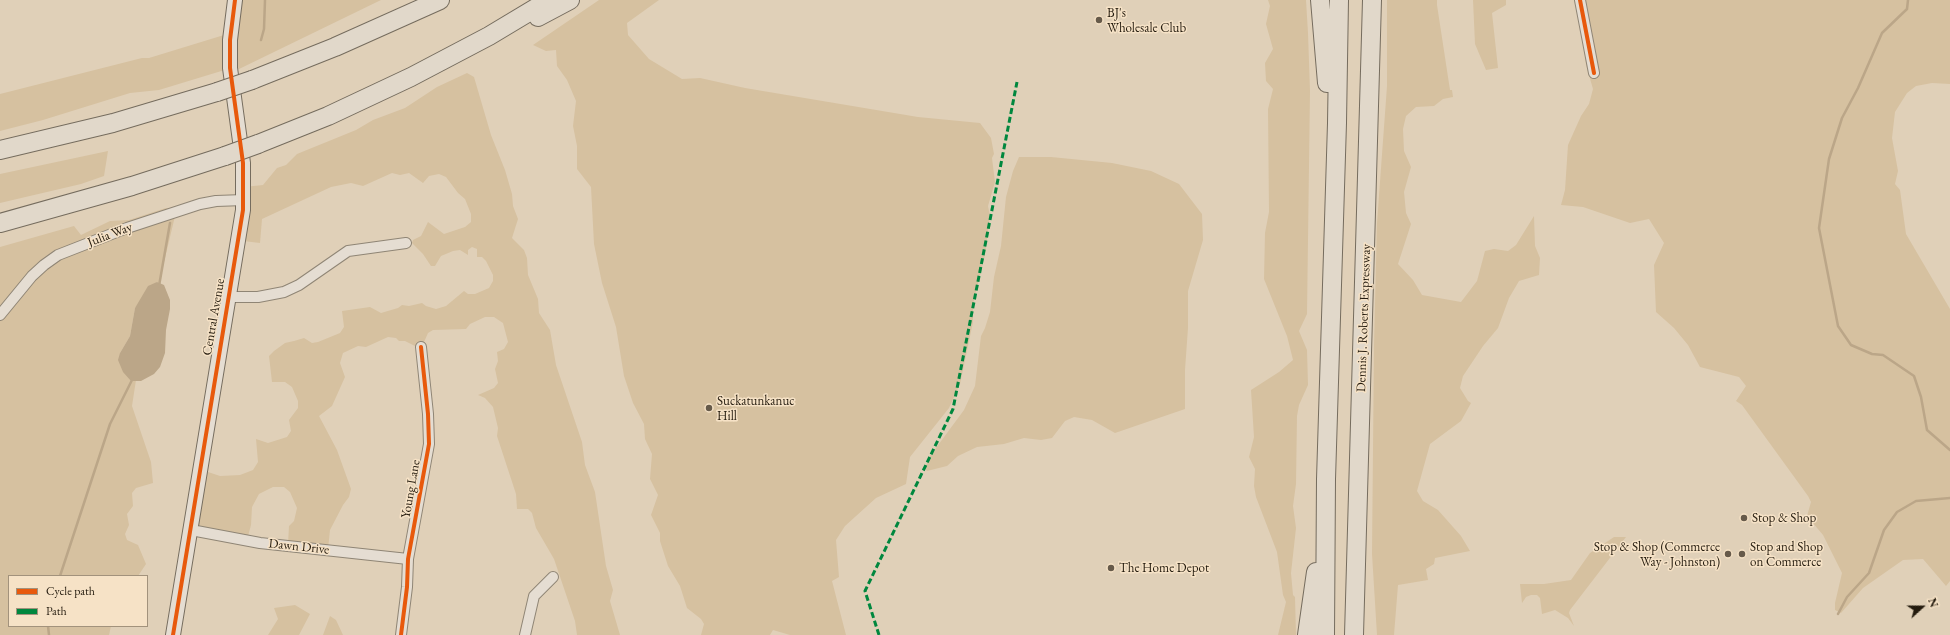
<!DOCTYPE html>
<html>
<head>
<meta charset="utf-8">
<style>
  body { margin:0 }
  #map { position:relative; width:1950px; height:635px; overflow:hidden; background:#e0d0b8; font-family:"EB Garamond",serif }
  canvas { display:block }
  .legend { position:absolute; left:8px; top:575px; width:140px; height:52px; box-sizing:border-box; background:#f6e2c6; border:1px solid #a2927c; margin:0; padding:5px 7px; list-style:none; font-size:12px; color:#241b0e }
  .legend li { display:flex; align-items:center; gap:8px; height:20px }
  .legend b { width:20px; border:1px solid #a2927c }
  .north { position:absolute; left:1902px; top:587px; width:40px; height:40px; -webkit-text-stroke:3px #f6e2c6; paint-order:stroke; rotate:69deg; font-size:11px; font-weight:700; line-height:16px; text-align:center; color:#241b0e }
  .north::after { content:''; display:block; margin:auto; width:14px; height:18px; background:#241b0e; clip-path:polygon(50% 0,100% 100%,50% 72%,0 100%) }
</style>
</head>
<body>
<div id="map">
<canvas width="1950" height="635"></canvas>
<ul class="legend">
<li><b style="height:5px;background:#e8590c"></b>Cycle path</li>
<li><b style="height:5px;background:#00873e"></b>Path</li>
</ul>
<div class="north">N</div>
</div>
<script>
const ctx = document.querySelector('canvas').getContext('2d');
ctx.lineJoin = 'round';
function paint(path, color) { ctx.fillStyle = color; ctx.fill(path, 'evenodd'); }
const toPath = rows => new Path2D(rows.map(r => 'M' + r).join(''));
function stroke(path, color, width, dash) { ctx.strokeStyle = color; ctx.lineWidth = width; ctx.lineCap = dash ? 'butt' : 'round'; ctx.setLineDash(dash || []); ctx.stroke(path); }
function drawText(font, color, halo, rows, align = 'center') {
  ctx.font = font + ' "EB Garamond",serif'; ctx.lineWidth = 3; ctx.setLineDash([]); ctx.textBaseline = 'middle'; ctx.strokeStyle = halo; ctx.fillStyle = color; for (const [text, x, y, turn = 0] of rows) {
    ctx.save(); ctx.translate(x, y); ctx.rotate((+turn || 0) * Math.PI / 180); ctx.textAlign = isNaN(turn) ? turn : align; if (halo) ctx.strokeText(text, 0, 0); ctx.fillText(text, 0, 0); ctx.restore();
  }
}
paint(toPath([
  [234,0,381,0,237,70,228,69,159,90,130,93,43,120,0,131,0,94,142,58,149,58,224,35],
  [599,0,659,0,627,23,628,35,649,59,682,79,700,78,745,88,918,117,980,123,991,138,994,154,992,158,995,182,988,206,990,216,985,255,973,304,973,322,960,384,949,408,910,457,906,484,876,498,845,526,836,540,839,577,832,581,846,635,790,635,773,630,770,635,701,635,704,624,701,619,687,608,680,586,668,566,660,541,660,533,651,515,658,495,650,479,652,454,645,439,644,424,633,403,624,376,616,327,602,283,594,244,591,187,577,169,577,146,573,126,576,101,567,80,557,66,556,50,546,51,533,45],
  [1268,0,1306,0,1308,33,1310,91,1307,314,1299,331,1307,350,1308,385,1299,405,1297,416,1296,484,1293,506,1296,528,1291,573,1293,595,1295,597,1296,635,1278,635,1286,602,1283,595,1277,552,1256,497,1254,486,1255,469,1249,457,1254,437,1251,390,1279,372,1293,360,1287,336,1264,279,1265,233,1269,212,1268,109,1273,89,1266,81,1265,63,1273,49,1266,24,1270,6],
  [1387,0,1437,0,1437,5,1450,90,1452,90,1453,97,1443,99,1434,106,1416,107,1406,116,1403,129,1404,151,1411,167,1404,192,1406,213,1411,224,1398,264,1413,280,1422,295,1461,302,1477,281,1485,251,1494,249,1508,251,1516,245,1534,216,1535,246,1540,258,1539,275,1519,281,1509,298,1498,328,1483,346,1463,376,1460,388,1468,401,1471,403,1461,421,1430,444,1417,491,1423,501,1438,510,1461,536,1470,551,1435,558,1434,564,1426,569,1428,580,1398,585,1394,635,1377,635,1372,554,1374,345,1377,223,1387,86],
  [1473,0,1506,0,1506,5,1492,13,1498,68,1486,70,1475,44],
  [1579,0,1950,0,1950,84,1932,83,1916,86,1907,93,1895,112,1892,138,1898,171,1895,184,1900,190,1906,234,1950,309,1950,581,1946,586,1923,559,1903,560,1863,588,1841,613,1835,610,1835,603,1842,573,1823,535,1807,516,1811,502,1808,496,1742,405,1736,401,1746,386,1739,377,1700,367,1688,345,1674,328,1656,312,1654,265,1664,243,1649,219,1630,223,1583,207,1561,205,1565,190,1568,145,1581,116,1589,104,1593,89,1586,65],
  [467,73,474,77,491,135,505,170,512,194,513,206,518,219,512,238,524,250,527,258,528,275,538,299,539,313,550,330,556,365,582,442,585,465,595,492,606,566,613,590,610,601,620,635,577,635,575,621,554,559,536,528,532,513,528,509,517,509,516,494,497,436,498,428,493,407,485,398,478,395,494,388,498,383,495,369,498,361,497,352,504,349,508,342,503,323,494,317,485,317,470,324,466,329,433,330,428,333,421,349,405,341,399,341,396,338,388,337,366,347,358,346,343,353,340,363,345,377,332,406,319,416,337,450,351,489,349,497,343,505,330,530,328,549,288,544,289,526,294,521,297,508,290,492,284,487,273,487,259,494,252,507,251,525,247,540,193,531,202,470,220,476,240,475,253,470,258,462,256,439,268,443,287,437,291,431,289,420,298,408,298,401,292,387,285,382,272,382,269,356,274,351,285,343,294,341,304,338,312,343,318,342,340,333,344,327,342,311,370,307,381,313,398,308,402,305,409,306,422,303,426,306,436,309,446,306,464,291,468,294,475,294,489,288,493,281,493,275,486,261,482,257,477,257,477,249,472,247,468,250,468,255,460,250,453,251,441,256,435,266,431,266,423,254,412,243,413,240,421,236,428,222,444,234,465,227,471,222,471,214,465,199,458,193,446,177,439,174,429,176,423,183,409,173,400,175,392,173,363,186,351,183,331,187,262,219,260,243,235,240,244,187,263,185,277,168,286,165,297,154,356,130,373,120,405,108,437,87],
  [108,151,104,176,81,184,0,203,0,174],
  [1019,157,1051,157,1112,163,1151,171,1179,184,1202,214,1203,240,1188,291,1188,328,1185,370,1185,409,1115,433,1092,420,1074,417,1065,421,1052,438,1041,440,1024,438,1004,444,977,447,958,456,947,466,927,471,925,468,930,456,964,410,975,386,981,336,985,328,990,312,994,277,1001,246,1006,197,1013,171],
  [166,208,175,210,176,212,159,283,157,282,135,308,130,336,120,353,131,381,136,380,132,406,151,462,153,483,136,488,132,493,133,506,127,514,129,525,125,534,127,540,138,545,146,564,138,576,9,576,9,626,111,626,109,635,0,635,0,247,74,226,81,235,110,221,129,220],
  [1614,537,1626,537,1570,610,1569,613,1574,626,1568,618,1555,610,1542,614,1540,598,1537,595,1531,595,1526,597,1522,603,1520,584,1544,584,1571,580,1590,553],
  [295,605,310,614,299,635,268,635,278,619,274,608],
  [330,616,336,620,343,635,323,635]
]), '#d6c1a0');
paint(toPath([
  [157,282,164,285,170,300,170,309,166,330,165,353,160,367,154,374,141,381,131,381,123,372,118,360,120,353,130,336,135,308,148,286]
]), '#bba688');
stroke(toPath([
  [1908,0,1907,9,1882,33,1858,88,1842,118,1829,159,1819,228,1838,326,1851,345,1872,354,1883,355,1914,376,1921,397,1927,430,1950,450],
  [261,40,264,29,265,0],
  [159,286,170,223],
  [60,576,110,424,133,378],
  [1838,614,1847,597,1869,573,1884,530,1897,512,1916,501,1950,498],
  [48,626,49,635]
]), '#bba688', 2.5);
const street = toPath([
  [1580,0,1594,73],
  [227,297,258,297,284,292,299,285,348,251,406,243],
  [0,315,32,276,44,265,58,255,127,228,200,204,216,201,244,200],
  [191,530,260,543,408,559],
  [401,635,407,587,408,559,429,444,428,414,421,347],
  [525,635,534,596,553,577]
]);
const secondary = toPath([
  [173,635,243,210,243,163,230,68,230,40,235,0]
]);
const highway = toPath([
  [1320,0,1327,83],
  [538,17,570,0],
  [252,80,335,47,440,0],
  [258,144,328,116,411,77,489,36,549,0],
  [0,150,113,123,217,92],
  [0,223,132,186,225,156],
  [1307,635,1316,572],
  [1325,635,1326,479,1337,123,1339,0],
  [1354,635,1372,0]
]);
stroke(street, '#8f8575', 12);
stroke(secondary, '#756c5e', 16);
stroke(highway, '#756c5e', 20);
stroke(street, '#e5ddd2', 10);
stroke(secondary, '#e5ddd2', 14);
stroke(highway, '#e1d8ca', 18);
const highwayBridge = toPath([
  [217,92,252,80],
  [225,156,258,144]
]);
stroke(highwayBridge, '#756c5e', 20, []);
stroke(highwayBridge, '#e1d8ca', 18);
stroke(toPath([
  [879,635,865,591,953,409,1017,82]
]), '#00873e', 3, [6, 3]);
stroke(toPath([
  [1580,0,1594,73],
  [173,635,243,210,243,163,230,68,230,40,235,0],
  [401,635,407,587,408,559,429,444,428,414,421,347]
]), '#e8590c', 4);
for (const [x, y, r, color] of [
  [1099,20,4,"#665a4a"],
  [709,408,4,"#665a4a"],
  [1744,518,4,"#665a4a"],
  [1728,554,4,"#665a4a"],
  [1742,554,4,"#665a4a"],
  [1111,568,4,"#665a4a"]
]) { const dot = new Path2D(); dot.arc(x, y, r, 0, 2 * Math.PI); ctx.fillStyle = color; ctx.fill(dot); stroke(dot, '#f6e2c6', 1.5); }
drawText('13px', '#241b0e', '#f6e2c6', [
  ["BJ's",1107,13],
  ["Wholesale Club",1107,28],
  ["Suckatunkanuc",717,401],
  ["Hill",717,416],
  ["Stop & Shop",1752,518],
  ["Stop & Shop (Commerce",1720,547,"right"],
  ["Way - Johnston)",1720,562,"right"],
  ["Stop and Shop",1750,547],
  ["on Commerce",1750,562],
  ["The Home Depot",1119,568]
], 'left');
drawText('13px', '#241b0e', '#f6e2c6', [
  ["Julia Way",110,235,-21],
  ["Central Avenue",214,317,-80],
  ["Dennis J. Roberts Expressway",1364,318,-88],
  ["Young Lane",411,489,-80],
  ["Dawn Drive",299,547,6]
]);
</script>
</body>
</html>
